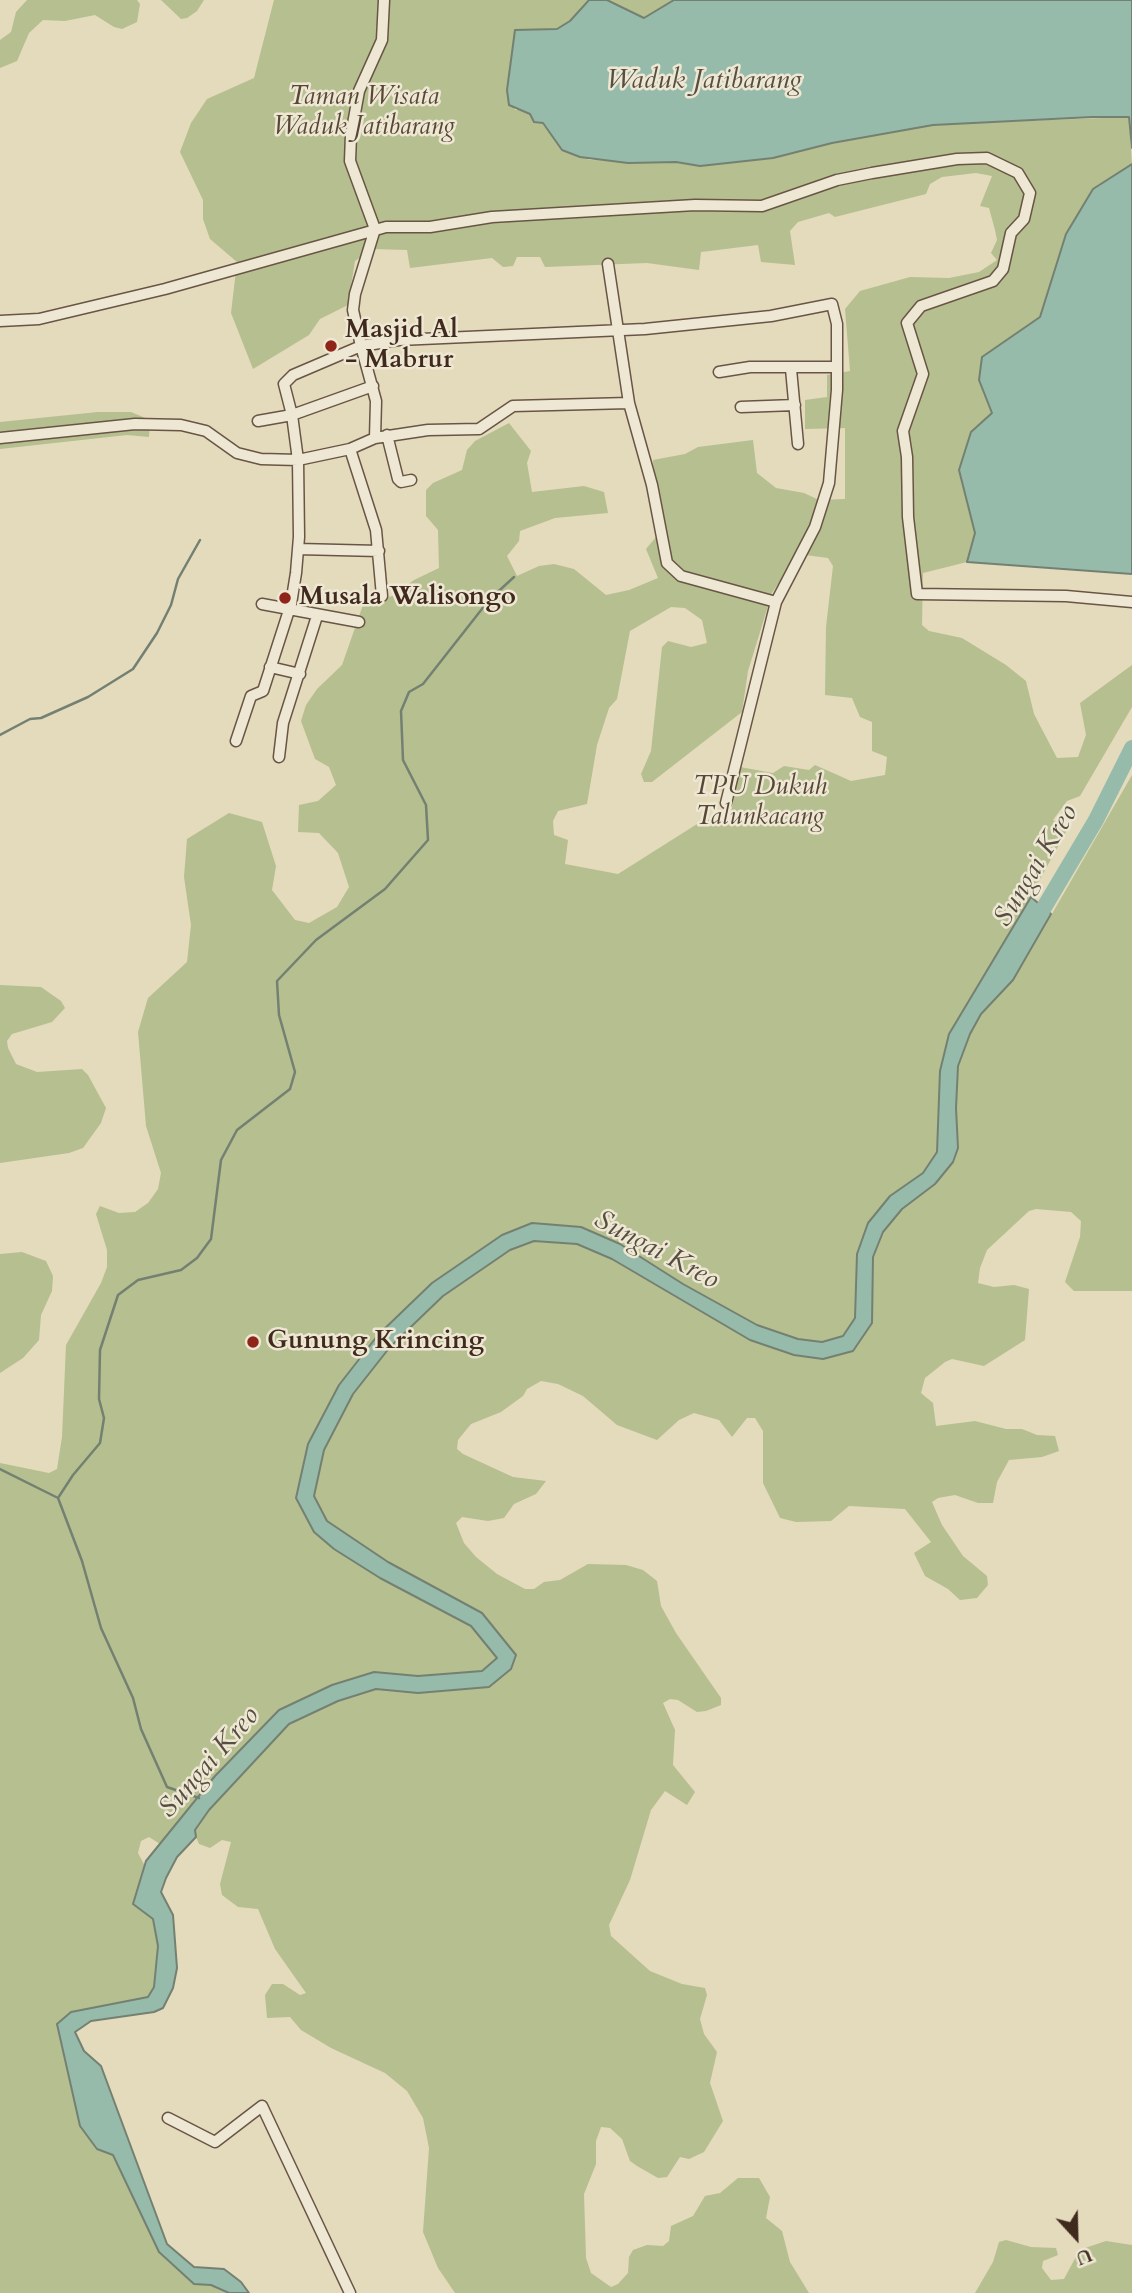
<!DOCTYPE html>
<html>
<head>
<meta charset="utf-8">
<style>
  body { margin:0 }
  #map { position:relative; width:1132px; height:2293px; overflow:hidden; background:#e4dabc; font-family:Cardo,serif }
  canvas { display:block }
  .north { position:absolute; left:1041px; top:2202px; width:70px; height:70px; -webkit-text-stroke:5px #ede7d3; paint-order:stroke; rotate:158deg; font-size:19px; font-weight:700; line-height:28px; text-align:center; color:#40291d }
  .north::after { content:''; display:block; margin:auto; width:24px; height:32px; background:#40291d; clip-path:polygon(50% 0,100% 100%,50% 72%,0 100%) }
</style>
</head>
<body>
<div id="map">
<canvas width="1132" height="2293"></canvas>
<div class="north">U</div>
</div>
<script>
const ctx = document.querySelector('canvas').getContext('2d');
ctx.lineJoin = 'round';
function paint(path, color) { ctx.fillStyle = color; ctx.fill(path, 'evenodd'); }
const toPath = rows => new Path2D(rows.map(r => 'M' + r).join(''));
function stroke(path, color, width, dash) { ctx.strokeStyle = color; ctx.lineWidth = width; ctx.lineCap = dash ? 'butt' : 'round'; ctx.setLineDash(dash || []); ctx.stroke(path); }
function drawText(font, color, halo, rows, align = 'center') {
  ctx.font = font + ' Cardo,serif'; ctx.lineWidth = 5; ctx.setLineDash([]); ctx.textBaseline = 'middle'; ctx.strokeStyle = halo; ctx.fillStyle = color; for (const [text, x, y, turn = 0] of rows) {
    ctx.save(); ctx.translate(x, y); ctx.rotate((+turn || 0) * Math.PI / 180); ctx.textAlign = isNaN(turn) ? turn : align; if (halo) ctx.strokeText(text, 0, 0); ctx.fillText(text, 0, 0); ctx.restore();
  }
}
paint(toPath([
  [27,0,137,0,140,4,137,22,122,29,114,27,95,15,65,21,43,20,29,33,17,61,0,68,0,40,11,32,16,12],
  [161,0,204,0,197,11,187,18,181,19],
  [274,0,589,0,570,21,557,29,515,30,507,90,515,110,523,110,542,123,562,150,590,160,676,162,700,166,773,158,832,143,941,124,1129,117,1132,164,1093,189,1066,234,1040,317,982,357,992,413,971,432,959,470,975,533,967,562,923,573,922,625,929,631,962,638,1006,665,1026,681,1034,714,1057,758,1078,757,1086,735,1080,703,1132,665,1132,707,1080,796,1067,801,1053,820,1067,830,1004,945,949,1034,940,1071,937,1152,923,1173,890,1196,857,1254,855,1318,843,1336,822,1342,798,1339,757,1325,683,1284,620,1244,581,1227,532,1223,502,1235,432,1283,378,1335,339,1385,308,1444,296,1499,380,1578,471,1626,497,1659,482,1671,418,1676,374,1672,332,1685,196,1799,165,1841,160,1844,149,1837,141,1841,138,1853,146,1868,139,1884,153,1920,158,1946,154,1987,148,1997,71,2012,57,2024,71,2087,97,2149,113,2155,159,2252,194,2284,211,2285,229,2293,0,2293,0,1463,49,1473,57,1469,62,1437,66,1345,101,1283,107,1267,107,1250,96,1214,100,1206,119,1213,135,1212,148,1203,158,1189,161,1173,146,1126,138,1032,148,998,187,962,191,925,184,877,187,839,229,813,262,822,276,866,272,890,295,920,309,923,337,907,349,887,338,853,319,833,298,832,299,805,318,801,336,785,329,767,315,759,301,721,306,705,317,689,342,665,363,605,392,596,414,580,439,568,438,530,426,516,426,490,433,483,462,470,467,450,475,441,509,423,531,451,527,463,532,492,584,486,604,492,608,513,555,518,520,531,519,541,507,556,517,576,539,566,554,564,574,569,606,595,629,590,658,578,646,549,666,525,654,483,653,460,685,454,698,447,753,440,757,473,776,488,804,493,819,500,845,499,845,428,805,429,805,400,827,397,827,375,850,371,845,309,860,291,910,277,949,278,979,272,997,260,991,253,997,240,995,230,989,208,980,206,992,176,976,173,942,177,930,184,926,194,835,217,829,213,798,222,790,231,795,265,761,262,758,245,701,252,699,270,647,263,545,267,540,257,517,257,513,266,503,267,492,258,410,268,407,250,373,249,355,261,348,305,320,319,309,335,253,369,231,313,237,262,210,239,203,219,203,200,180,152,191,123,207,99,254,78],
  [798,554,828,558,833,566,826,627,825,695,852,698,860,717,872,722,872,751,887,757,885,775,851,781,815,765,809,770,784,766,773,773,740,767,729,823,705,819,618,874,565,864,568,840,554,835,553,821,558,811,587,804,597,745,609,708,617,699,630,631,671,607,685,608,702,620,707,643,691,647,668,641,662,647,651,751,641,774,644,782,652,782,742,712,748,671,772,593],
  [607,0,674,0,644,18],
  [98,412,131,412,150,420,149,437,127,435,0,449,0,422],
  [1132,775,1132,1291,1074,1291,1065,1282,1080,1237,1081,1221,1071,1212,1036,1209,1029,1211,987,1250,980,1268,978,1283,994,1287,1014,1285,1029,1289,1025,1340,984,1366,952,1359,945,1362,925,1378,921,1393,933,1403,936,1426,975,1421,1006,1429,1022,1429,1037,1435,1055,1436,1059,1451,1042,1457,1009,1460,997,1482,993,1503,978,1503,955,1495,938,1498,932,1502,942,1525,963,1556,987,1576,988,1585,977,1598,960,1600,948,1589,925,1576,914,1553,931,1542,905,1509,849,1506,831,1521,796,1522,780,1518,763,1483,763,1431,755,1418,747,1418,732,1437,719,1420,694,1413,679,1420,657,1440,617,1425,583,1396,558,1384,541,1381,527,1389,523,1396,501,1412,471,1424,458,1440,457,1449,463,1454,513,1477,546,1481,536,1494,514,1504,504,1518,488,1521,462,1517,456,1523,464,1543,476,1557,497,1574,525,1589,534,1589,544,1582,560,1580,588,1564,626,1565,643,1570,657,1581,661,1606,676,1633,721,1698,721,1705,706,1711,697,1712,678,1700,670,1699,663,1703,675,1730,673,1765,695,1792,687,1805,665,1791,651,1810,630,1880,609,1925,611,1936,650,1971,682,1984,705,1988,707,1995,700,2019,704,2034,717,2052,710,2083,723,2121,704,2152,689,2159,680,2157,667,2177,658,2178,637,2166,630,2161,622,2139,610,2128,601,2127,596,2141,596,2164,584,2194,586,2258,591,2273,611,2287,618,2284,628,2273,629,2257,633,2250,647,2245,663,2246,669,2241,671,2226,693,2216,705,2196,720,2193,738,2178,759,2178,770,2197,766,2218,782,2231,790,2262,809,2293,455,2293,438,2268,423,2232,429,2148,423,2118,407,2091,385,2073,331,2048,301,2030,290,2017,267,2018,265,1995,272,1984,283,1984,300,1995,306,1993,275,1949,258,1909,238,1907,222,1895,220,1884,231,1842,222,1840,210,1848,199,1844,196,1837,195,1830,209,1810,289,1724,338,1701,376,1689,418,1693,489,1687,511,1669,482,1613,388,1562,327,1521,314,1496,324,1450,353,1394,390,1347,443,1296,510,1250,534,1241,577,1244,612,1259,750,1340,794,1355,823,1359,853,1351,872,1278,873,1257,883,1232,902,1209,935,1184,958,1148,956,1108,958,1066,970,1034,981,1015,1026,959],
  [0,985,41,987,61,1001,65,1008,52,1022,12,1034,7,1041,8,1048,16,1064,37,1072,82,1069,88,1075,106,1108,101,1123,83,1148,69,1153,0,1163],
  [22,1252,46,1261,53,1276,52,1291,41,1315,39,1340,23,1358,0,1373,0,1254],
  [1006,2240,1031,2247,1056,2248,1058,2255,1043,2261,1042,2268,1051,2280,1064,2279,1079,2251,1085,2248,1106,2241,1132,2245,1132,2293,975,2293,993,2262,999,2242]
]), '#b6bf8f');
const water = toPath([
  [589,0,607,0,644,18,674,0,1132,0,1132,148,1129,117,1092,117,933,125,832,143,773,158,700,166,676,162,628,163,580,157,562,150,543,123,534,122,530,114,509,105,507,90,515,30,557,29,570,21,589,0],
  [1132,164,1132,574,967,562,975,533,959,470,971,432,992,413,979,380,982,357,1040,317,1066,234,1093,189,1132,164],
  [1031,897,1051,914,1013,980,981,1014,970,1034,958,1066,956,1108,958,1148,953,1162,935,1184,902,1209,883,1232,873,1257,872,1323,853,1351,823,1359,794,1355,750,1340,612,1259,577,1244,534,1241,510,1250,443,1296,390,1347,353,1394,324,1450,314,1496,327,1521,388,1562,482,1613,516,1655,511,1669,489,1687,418,1693,376,1689,338,1701,289,1724,209,1810,195,1830,196,1837,177,1857,166,1878,161,1892,173,1915,177,1968,173,1988,163,2008,154,2012,91,2021,75,2032,84,2051,101,2066,167,2244,194,2267,224,2269,241,2282,249,2293,229,2293,211,2285,194,2284,159,2252,113,2155,97,2149,80,2126,57,2024,71,2012,148,1997,154,1987,158,1946,153,1919,133,1904,146,1861,215,1776,279,1710,332,1685,374,1672,418,1676,482,1671,497,1658,471,1626,380,1578,334,1549,314,1532,296,1498,308,1444,339,1385,378,1335,432,1283,502,1235,532,1223,581,1227,620,1244,683,1284,757,1325,798,1339,822,1342,843,1336,855,1318,857,1254,868,1223,890,1196,923,1173,937,1152,940,1071,949,1034,1031,897]
]);
paint(water, '#97bbaa');
stroke(water, '#748172', 2);
stroke(toPath([
  [0,735,30,719,41,718,88,697,133,669,157,633,171,605,178,579,200,540],
  [0,1469,58,1498,82,1561,101,1628,133,1698,141,1729,167,1787,199,1798],
  [58,1498,73,1475,100,1443,104,1418,99,1399,100,1350,118,1295,138,1280,181,1270,197,1258,211,1239,221,1160,237,1130,290,1089,295,1072,279,1015,277,981,316,940,385,889,428,840,426,805,403,760,401,711,409,692,423,684,489,600,514,577]
]), '#748172', 2.5);
stroke(toPath([
  [1033,926,1096,820,1132,748]
]), '#97bbaa', 16);
const minor = toPath([
  [375,229,350,161,351,135,359,91,382,40,384,0],
  [608,264,629,403,652,485,667,563,681,576,776,602],
  [0,321,39,319,165,289,386,227,430,227,492,217,695,205,762,206,837,180,872,173,957,159,987,158,1018,173,1030,193,1024,219,1011,233,1003,269,993,281,921,306,907,323,923,374,903,431,907,457,908,517,917,594,1066,596,1132,602],
  [791,369,798,444],
  [719,372,750,367,837,367],
  [741,407,795,405],
  [258,421,292,415,373,386],
  [387,435,398,479,401,482,411,480],
  [0,438,135,424,181,425,206,431,237,453,261,459,298,460,350,449,375,438,376,401,361,346,399,340,645,329,771,316,832,304,837,324,837,390,829,483,815,527,776,602,726,803],
  [375,438,428,430,479,429,513,406,629,403],
  [350,449,376,530,382,596],
  [298,549,379,551],
  [262,604,359,622],
  [270,667,300,674],
  [236,741,251,696,263,691,291,604,296,573,299,537,298,460,292,415,284,384,293,375,361,346,353,310,355,294,375,229],
  [279,757,283,723,317,616],
  [168,2118,215,2142,262,2106,350,2293]
]);
stroke(minor, '#695545', 13);
stroke(minor, '#ede7d3', 10);
for (const [x, y, r, color] of [
  [331,346,7,"#8f2418"],
  [285,598,7,"#8f2418"],
  [253,1342,7,"#8f2418"]
]) { const dot = new Path2D(); dot.arc(x, y, r, 0, 2 * Math.PI); ctx.fillStyle = color; ctx.fill(dot); stroke(dot, '#ede7d3', 2.5); }
drawText('italic 26px', '#584734', '#ede7d3', [
  ["Taman Wisata",364,98],
  ["Waduk Jatibarang",364,128],
  ["TPU Dukuh",760,788],
  ["Talunkacang",760,818]
]);
drawText('bold 26px', '#40291d', '#ede7d3', [
  ["Masjid Al",345,331],
  ["- Mabrur",345,361],
  ["Musala Walisongo",299,598],
  ["Gunung Krincing",267,1342]
], 'left');
drawText('italic 28px', '#564e40', '#ede7d3', [
  ["Waduk Jatibarang",704,82],
  ["Sungai Kreo",1037,866,-59],
  ["Sungai Kreo",656,1251,28],
  ["Sungai Kreo",210,1763,-49]
]);
</script>
</body>
</html>
